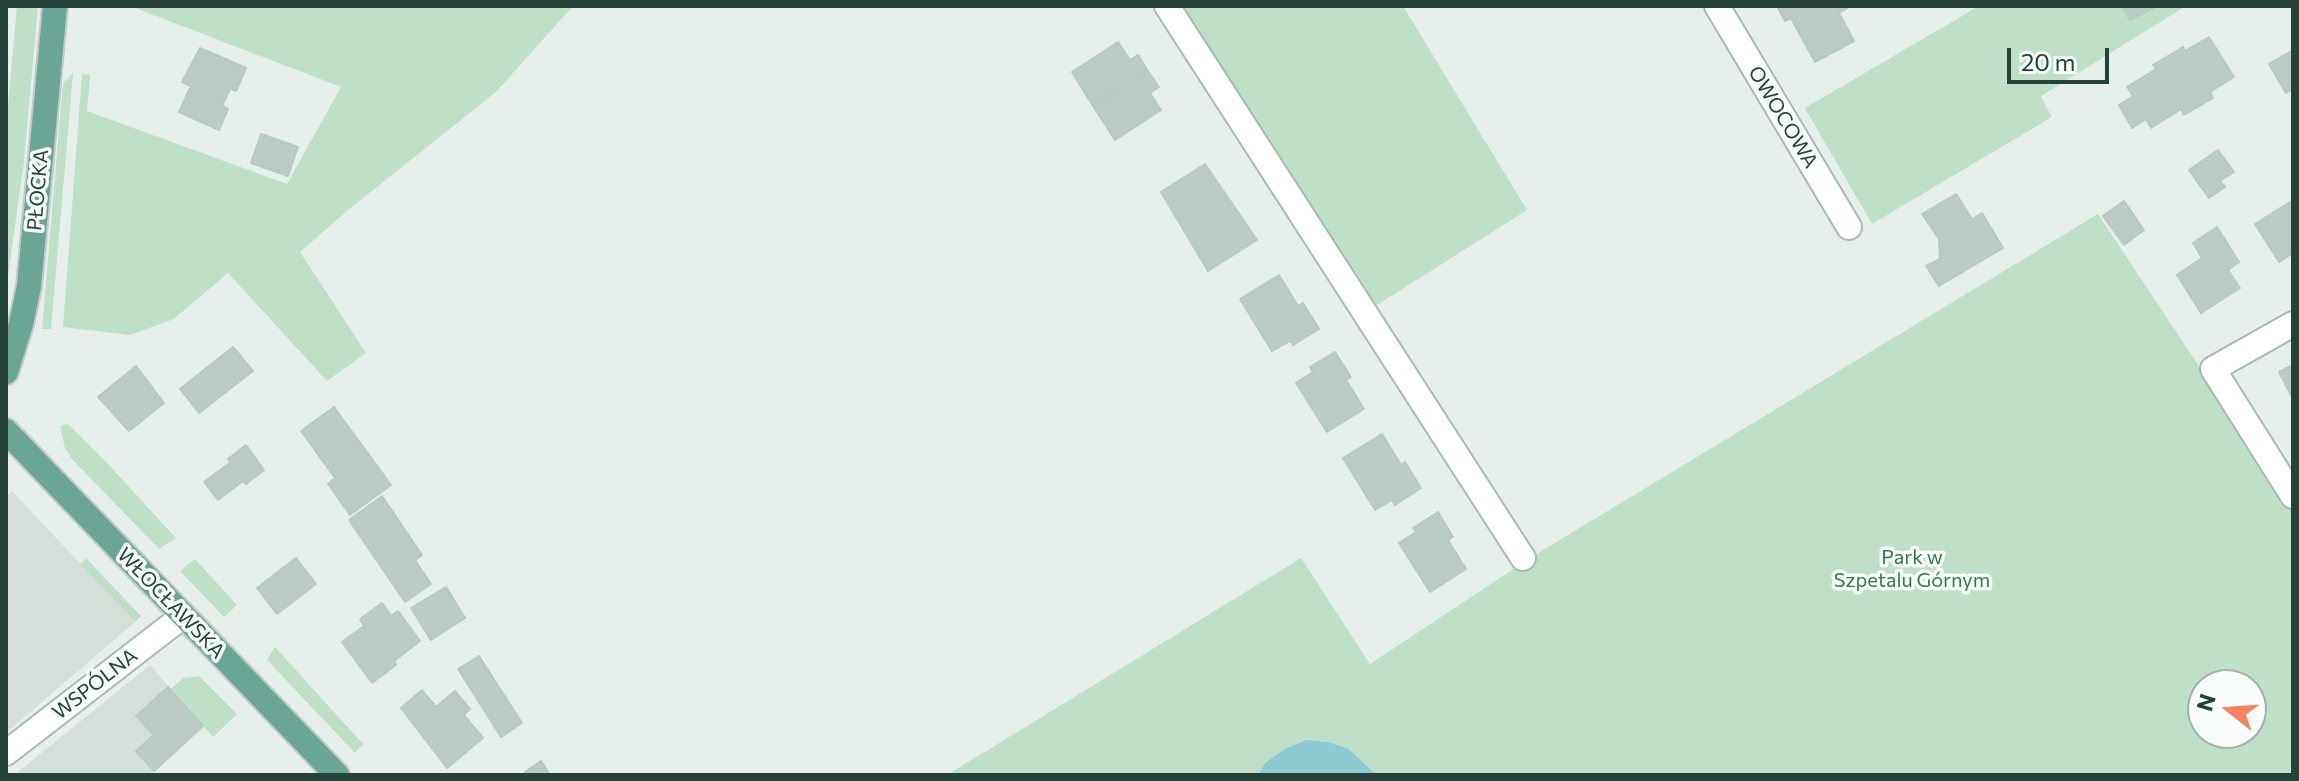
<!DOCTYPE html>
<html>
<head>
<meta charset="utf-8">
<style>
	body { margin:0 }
	#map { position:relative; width:2299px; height:781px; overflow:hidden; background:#e6efeb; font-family:Commissioner,sans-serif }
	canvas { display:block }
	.frame { position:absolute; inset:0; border:8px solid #24423a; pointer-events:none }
	.north { position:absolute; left:2187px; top:669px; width:80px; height:80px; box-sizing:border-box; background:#f7fbf9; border:2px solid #a3b1ad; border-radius:50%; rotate:287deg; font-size:22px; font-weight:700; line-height:32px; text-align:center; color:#24423a }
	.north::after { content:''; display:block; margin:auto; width:28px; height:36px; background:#f4845f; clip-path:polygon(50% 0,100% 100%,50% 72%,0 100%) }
	.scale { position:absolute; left:2007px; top:48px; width:102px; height:36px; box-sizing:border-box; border:4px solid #24423a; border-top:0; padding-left:10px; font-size:24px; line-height:28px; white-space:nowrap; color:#24423a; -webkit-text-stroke:6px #f7fbf9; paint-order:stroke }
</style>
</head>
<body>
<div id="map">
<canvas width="2299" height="781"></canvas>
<div class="frame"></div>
<div class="north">N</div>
<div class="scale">20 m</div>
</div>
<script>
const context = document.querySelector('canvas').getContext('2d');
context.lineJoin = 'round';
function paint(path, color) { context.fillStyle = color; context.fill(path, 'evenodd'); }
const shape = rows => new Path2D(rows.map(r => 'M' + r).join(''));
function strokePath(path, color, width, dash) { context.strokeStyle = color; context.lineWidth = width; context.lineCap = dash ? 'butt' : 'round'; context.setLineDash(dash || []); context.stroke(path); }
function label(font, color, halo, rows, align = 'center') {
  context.font = font + ' Commissioner,sans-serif'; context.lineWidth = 7; context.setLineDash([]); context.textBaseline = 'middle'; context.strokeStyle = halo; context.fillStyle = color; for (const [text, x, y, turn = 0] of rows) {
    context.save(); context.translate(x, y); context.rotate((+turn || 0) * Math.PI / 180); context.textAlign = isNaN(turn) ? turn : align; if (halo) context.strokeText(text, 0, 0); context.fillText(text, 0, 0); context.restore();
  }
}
paint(shape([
	[12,491,135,622,6,733,6,496],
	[150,665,203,726,154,771,148,775,14,775]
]), '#d4dfda');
paint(shape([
	[17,6,38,6,24,161,6,291,6,128],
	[130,6,573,6,496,92,348,210,300,252,366,353,327,381,228,273,174,319,130,335,63,327,82,74,90,75,87,111,287,184,341,87],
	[1177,6,1403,6,1527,210,1374,307],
	[1979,6,2186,6,2041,96,2052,117,1872,224,1805,108],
	[73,73,51,329,42,329,63,83],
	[2098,214,2293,508,2293,775,947,775,1301,558,1370,664,1535,555],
	[2203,685,2251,685,2251,733,2203,733],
	[68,424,107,463,176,538,159,549,71,458,65,448,60,426],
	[86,558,141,616,135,622,80,564],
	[195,559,237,605,224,617,180,571],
	[275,647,363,744,355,753,267,660],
	[199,676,237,714,213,737,171,689,183,678]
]), '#bfe0c8');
paint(shape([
	[1306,740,1328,742,1349,749,1376,775,1258,775,1266,762,1285,749]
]), '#8ec9d4');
const building = shape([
	[1777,6,1851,6,1839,13,1854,41,1815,62,1791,18,1785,21,1777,6],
	[2122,6,2157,6,2130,20,2122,6],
	[2209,37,2234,77,2210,92,2213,98,2184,115,2181,109,2151,128,2146,119,2132,128,2119,105,2133,96,2127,87,2156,69,2153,65,2183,47,2185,51,2209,37],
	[1118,42,1130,60,1138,55,1148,71,1093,106,1072,72,1118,42],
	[200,48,246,68,236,91,230,89,222,106,228,109,219,130,179,112,191,86,182,82,200,48],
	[2293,50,2293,89,2286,93,2269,64,2293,50],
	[1148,71,1159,87,1150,93,1161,110,1115,140,1093,106,1148,71],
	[261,134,298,147,288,176,251,163,261,134],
	[2218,150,2234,172,2220,181,2225,187,2209,198,2189,170,2218,150],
	[1205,164,1257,240,1208,271,1161,192,1205,164],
	[1956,194,1972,219,1982,213,2003,248,1939,286,1926,266,1940,259,1939,239,1922,214,1956,194],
	[2293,200,2293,253,2279,262,2255,224,2293,200],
	[2124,201,2144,230,2124,245,2103,216,2124,201],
	[2217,227,2239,262,2228,270,2240,288,2201,313,2177,275,2202,258,2193,243,2217,227],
	[1279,275,1298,306,1303,303,1319,329,1293,345,1290,341,1272,351,1240,299,1279,275],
	[233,347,253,371,199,413,180,389,233,347],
	[1335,352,1351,377,1346,380,1364,409,1327,432,1296,383,1313,372,1310,367,1335,352],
	[2293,365,2293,399,2279,372,2293,365],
	[136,366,164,403,129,431,98,397,136,366],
	[334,407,391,485,350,515,328,484,335,478,301,431,334,407],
	[1382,434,1401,465,1405,462,1421,488,1395,505,1392,500,1375,510,1343,458,1382,434],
	[246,445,264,470,246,484,243,481,218,500,204,482,231,462,228,459,246,445],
	[382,496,422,555,415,560,431,584,405,602,349,520,382,496],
	[1438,512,1453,537,1448,540,1466,569,1430,592,1399,543,1416,532,1413,528,1438,512],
	[296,558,316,584,277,614,257,588,296,558],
	[446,587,465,618,431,640,411,608,446,587],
	[382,603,391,616,398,611,420,641,394,661,396,665,372,683,342,642,364,626,360,619,382,603],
	[479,656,522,723,501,737,458,669,479,656],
	[168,687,203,726,154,771,136,751,154,735,136,716,168,687],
	[422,690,436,707,455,691,470,709,464,715,483,738,447,768,401,708,422,690],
	[541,761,550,775,527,775,525,772,541,761]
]);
paint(building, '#bbcac4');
strokePath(building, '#b8c9c2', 2);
const minor = shape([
	[1167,6,1523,558],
	[1717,6,1849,227],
	[2293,324,2213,369,2293,496],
	[6,753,183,616]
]);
const major = shape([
	[6,372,21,324,29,286,55,6],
	[6,431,337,775]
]);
strokePath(minor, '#a8b8b2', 28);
strokePath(major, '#c2cac8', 28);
strokePath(minor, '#fff', 24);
strokePath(major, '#6aa596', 24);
label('20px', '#24423a', '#f7fbf9', [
	["OWOCOWA",1783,117,59],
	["PŁOCKA",38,190,-85],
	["WŁOCŁAWSKA",171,603,46],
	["WSPÓLNA",95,684,-38]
]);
label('20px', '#2d7a4b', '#f7fbf9', [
	["Park w",1912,557],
	["Szpetalu Górnym",1912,580]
]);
</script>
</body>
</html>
